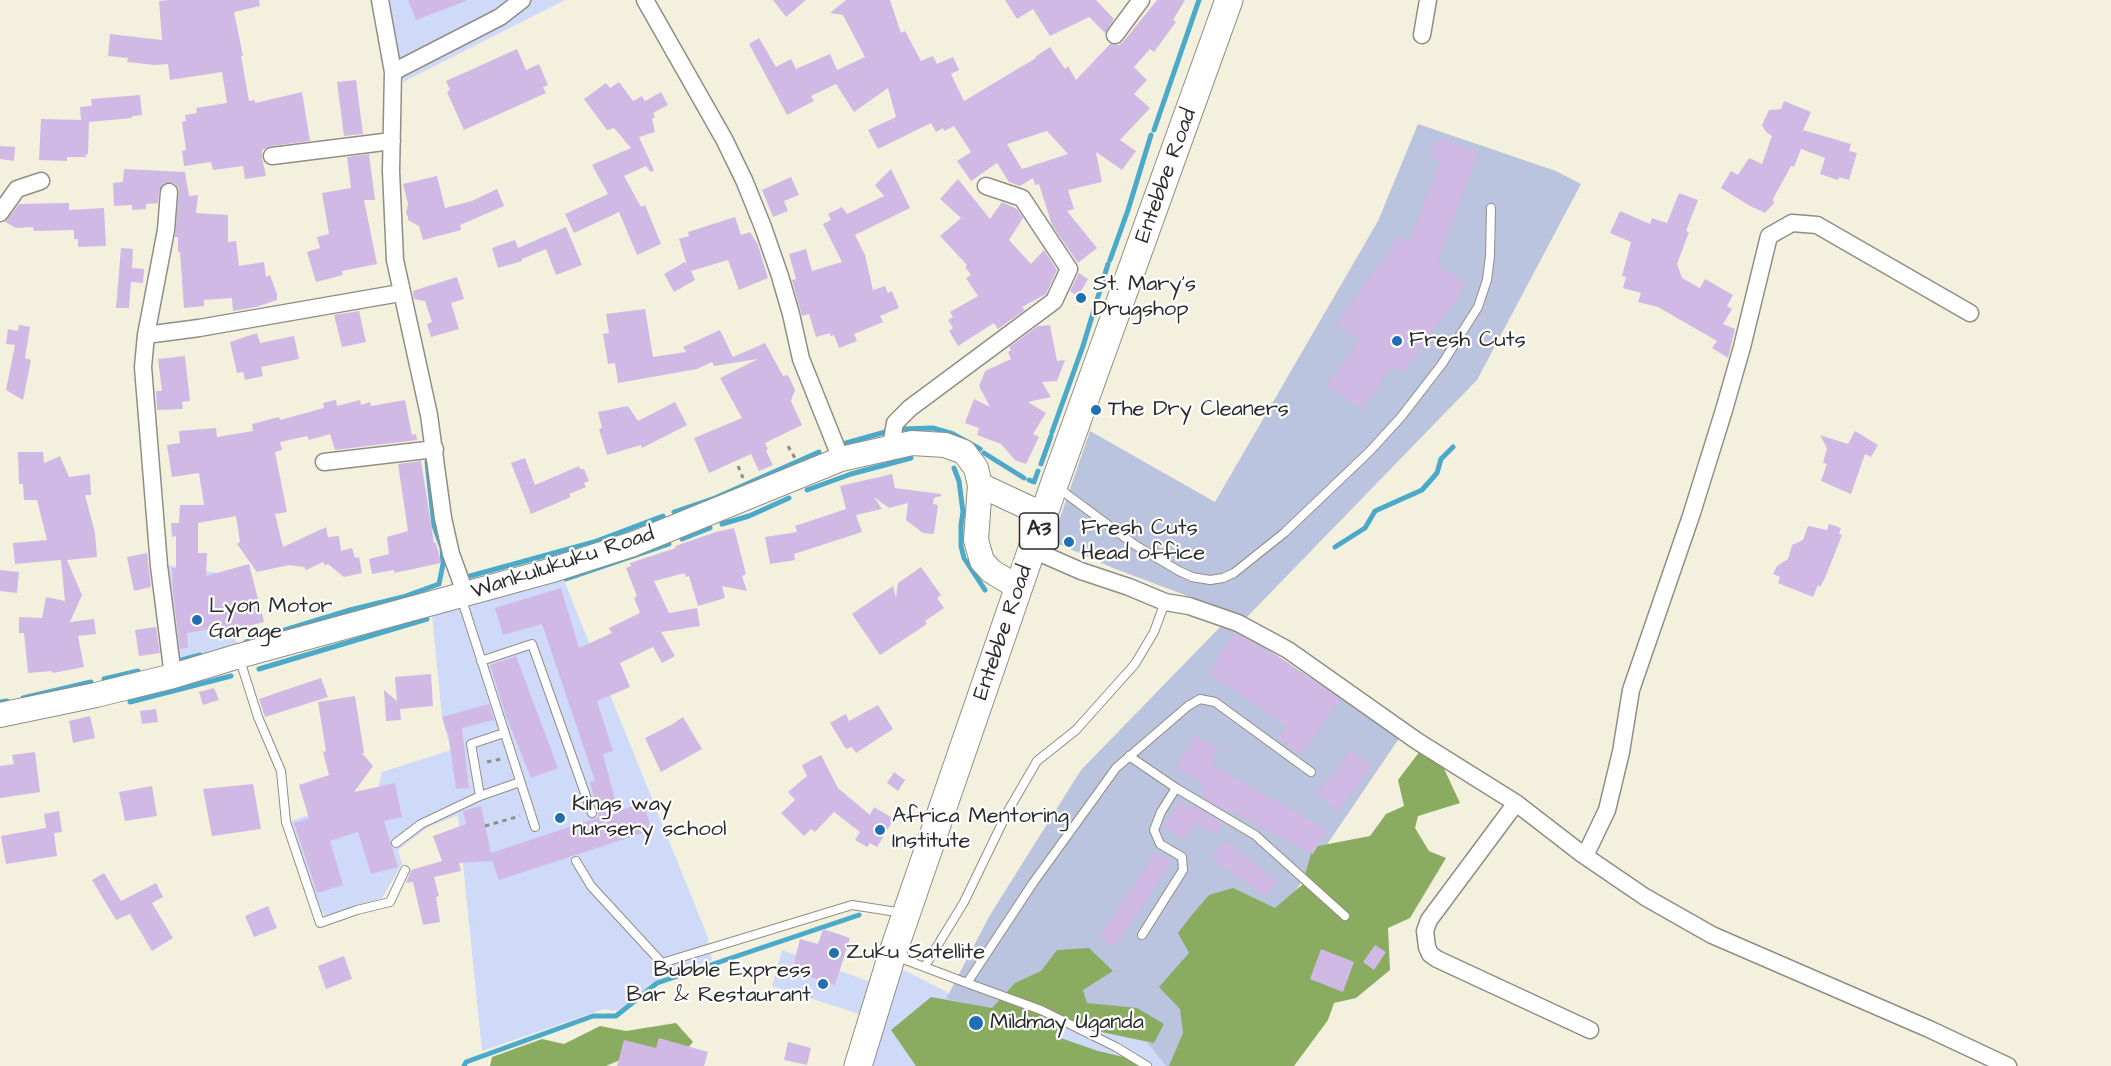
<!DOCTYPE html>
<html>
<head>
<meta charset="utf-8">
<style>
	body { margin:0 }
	canvas { display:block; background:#f4f0de }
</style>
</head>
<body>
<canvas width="2111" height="1066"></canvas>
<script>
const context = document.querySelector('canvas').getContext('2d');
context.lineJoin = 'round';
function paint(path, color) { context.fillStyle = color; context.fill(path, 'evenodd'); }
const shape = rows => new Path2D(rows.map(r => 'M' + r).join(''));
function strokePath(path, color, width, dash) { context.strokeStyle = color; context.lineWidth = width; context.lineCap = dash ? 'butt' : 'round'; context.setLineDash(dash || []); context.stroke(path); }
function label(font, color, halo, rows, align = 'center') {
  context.font = font + ' "Architects Daughter",sans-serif'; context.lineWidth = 4.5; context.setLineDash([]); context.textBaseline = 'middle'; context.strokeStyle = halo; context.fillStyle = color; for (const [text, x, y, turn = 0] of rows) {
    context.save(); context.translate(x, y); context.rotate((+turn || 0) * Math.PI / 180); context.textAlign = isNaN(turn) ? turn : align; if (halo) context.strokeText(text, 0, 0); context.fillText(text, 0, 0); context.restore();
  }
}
paint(shape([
	[389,0,565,0,403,82],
	[167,565,219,573,239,651,176,667],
	[563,578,707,935,712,960,655,981,617,1011,604,1009,482,1051,458,815,428,827,398,850,402,864,382,898,326,917,322,912,289,822,378,789,382,772,451,750,442,717,432,615],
	[782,950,876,984,866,1016,772,986],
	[902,969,949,993,946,999,1148,1042,1166,1066,869,1066]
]), '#cfdaf9');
paint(shape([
	[1418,124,1556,171,1581,184,1477,380,1246,618,1113,568,1052,541,1090,431,1215,502,1378,221],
	[1223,624,1238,630,1400,737,1220,1002,1170,1066,1166,1066,1147,1042,946,999,990,915,1081,770]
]), '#bac4de');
paint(shape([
	[1420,751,1440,760,1460,803,1418,816,1415,828,1429,851,1446,858,1410,918,1388,928,1390,970,1356,998,1334,1003,1328,1020,1294,1066,1169,1066,1183,1033,1180,1009,1159,987,1189,953,1178,933,1191,916,1209,895,1233,888,1275,908,1302,885,1313,847,1370,836,1386,814,1404,806,1398,780],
	[1089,948,1113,971,1083,990,1087,1003,1137,1008,1164,1024,1154,1043,1060,1023,1055,1036,1098,1051,1136,1060,1141,1066,916,1066,891,1030,931,997,992,1008,1015,983,1041,971,1057,950],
	[676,1023,693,1042,671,1066,632,1055,606,1066,490,1066,492,1057,542,1039,564,1044,600,1026,626,1031]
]), '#8aac60');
strokePath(shape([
	[1154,130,1199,0],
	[1110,260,1128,210,1151,135],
	[903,429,933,428,953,434,980,449],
	[1052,432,1083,346,1108,264],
	[839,445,889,431],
	[984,453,1024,478],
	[1041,464,1051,436],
	[954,468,959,481,963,512,961,525,961,546,964,558,985,590],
	[1029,480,1034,482,1038,471],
	[807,490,851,474,911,458],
	[674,512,715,498,819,452],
	[722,524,749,516,789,498],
	[682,539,710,528],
	[1335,547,1365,528,1375,511,1422,490,1437,473,1441,459,1453,447],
	[463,578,594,542,663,516],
	[566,579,669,544],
	[246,642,350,610,403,597,439,584,443,564,442,548,434,526,427,462],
	[178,661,200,655],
	[259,669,427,619],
	[104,679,138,671],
	[23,698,91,682],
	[0,702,7,701],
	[130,702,231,676],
	[464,1066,466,1062,593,1016,616,1016,657,983,859,915]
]), '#4baaca', 5);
paint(shape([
	[170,0,259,0,260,6,234,12,243,56,241,56,249,101,255,100,255,103,302,92,310,141,271,146,262,150,262,158,266,176,245,179,243,166,213,170,211,162,184,166,182,151,186,150,182,122,186,121,185,115,197,113,196,108,227,103,222,72,170,80,168,64,155,65,127,62,128,58,108,56,110,34,162,40,159,1],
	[408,0,466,0,466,1,416,20],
	[773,0,806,0,786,17],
	[846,0,890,0,901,33,905,31,921,61,933,56,937,64,953,57,959,70,951,74,964,101,1036,58,1035,57,1050,47,1065,69,1068,66,1076,80,1110,44,1119,45,1123,42,1157,0,1185,0,1173,20,1176,22,1154,52,1150,49,1134,67,1147,80,1134,94,1150,108,1120,140,1136,151,1122,170,1096,152,1102,182,1068,190,1074,209,1067,211,1097,248,1078,263,1052,225,1039,184,1035,185,1033,178,1020,186,1009,182,997,163,971,181,957,161,971,152,954,126,944,131,943,128,936,132,931,123,878,149,868,130,896,117,888,88,854,112,836,84,811,96,814,101,787,115,749,44,759,38,776,67,791,59,796,69,830,54,837,70,865,57,843,15,830,13],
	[1047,131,1068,154,1022,169,1007,144],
	[1005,0,1096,0,1114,19,1105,33,1089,17,1050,36,1033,9,1017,19],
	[517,49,526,70,539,64,548,85,543,87,546,93,464,130,447,92,450,90,446,81],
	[356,80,363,134,344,136,337,82],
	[619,82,633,101,642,96,645,101,661,92,668,105,653,113,655,117,652,119,655,132,639,137,654,170,651,172,646,166,624,176,641,207,645,205,661,244,637,255,619,212,574,233,565,214,608,194,592,165,631,148,614,128,607,130,584,99,606,83,610,88],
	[140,95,142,115,132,116,132,118,89,122,88,154,86,154,86,157,67,157,67,161,39,160,41,119,81,120,80,107,92,106,91,99],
	[1784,101,1811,112,1803,130,1851,144,1849,151,1857,153,1849,180,1839,177,1838,180,1820,174,1825,158,1801,149,1794,167,1791,166,1773,199,1774,203,1765,213,1750,206,1721,188,1731,171,1738,175,1749,158,1762,164,1772,136,1766,132,1762,125,1769,110,1781,109],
	[1437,137,1479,152,1437,263,1467,284,1404,372,1393,365,1362,409,1327,385,1359,340,1336,324,1399,236,1409,243,1440,161,1430,157],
	[0,146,15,147,14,161,0,159],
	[369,154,375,200,364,200,377,264,342,271,343,275,316,282,307,252,320,248,317,237,329,234,322,193,351,188,347,157],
	[124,169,185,172,189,196,198,195,196,213,228,215,228,242,236,241,239,266,264,262,266,277,270,275,277,294,277,300,256,307,233,311,232,298,204,300,204,306,184,308,180,252,178,252,178,237,175,237,179,188,174,183,164,183,159,191,158,203,146,204,146,209,132,210,132,205,114,206,113,183,123,182],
	[891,169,910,208,855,235,865,255,873,290,885,286,888,293,892,291,899,308,880,316,883,322,854,334,857,341,839,348,834,335,830,336,830,333,816,337,809,314,802,316,792,280,796,279,789,254,806,249,812,271,842,262,823,224,831,220,828,214,842,207,847,214,884,196,875,185],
	[437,176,445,208,472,201,497,189,504,206,460,225,461,230,423,240,419,226,408,220,408,216,406,214,408,204,403,184],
	[791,177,799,195,784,201,788,211,773,217,762,190],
	[958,179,990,219,1002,202,1017,209,1023,218,1009,240,1031,264,1044,250,1057,270,1046,294,1022,307,1025,310,998,329,994,323,958,346,949,331,953,328,948,320,953,317,950,312,978,296,966,278,971,275,965,267,967,265,940,236,961,218,940,199],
	[1679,193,1698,200,1686,231,1689,232,1677,264,1682,278,1700,288,1705,279,1733,295,1727,306,1732,309,1723,324,1735,329,1728,358,1712,348,1717,341,1658,307,1638,302,1641,293,1623,288,1626,277,1622,276,1631,242,1610,233,1620,211,1650,224,1652,218,1667,223],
	[69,203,69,210,104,208,106,246,78,247,78,239,74,239,74,230,34,231,33,227,16,228,5,222,19,204],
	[735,217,741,235,750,232,758,245,768,278,739,290,728,260,691,271,695,280,674,292,664,274,685,262,687,265,679,239,689,236,688,232],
	[566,227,582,265,556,275,546,249,522,259,521,258,522,261,498,268,492,248,515,240,518,248],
	[121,248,133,249,132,268,144,269,143,283,131,282,129,308,116,308],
	[1079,273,1088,279,1078,296,1070,291],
	[457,277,464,299,451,303,459,329,431,337,427,324,432,322,425,301,414,299,413,291],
	[645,309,653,357,686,352,683,347,720,330,733,357,765,343,783,376,788,375,795,390,791,401,802,425,765,443,768,449,766,451,773,465,759,471,751,454,709,473,694,438,742,418,720,378,758,359,714,366,712,362,697,369,618,383,615,363,608,364,603,334,609,333,606,314],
	[359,311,366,342,342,347,334,315],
	[19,325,30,327,25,358,31,360,23,400,6,390,15,345,6,344,8,329,18,331],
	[1050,325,1057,361,1065,360,1057,381,1042,382,1051,397,1028,402,1046,413,1033,434,1039,437,1026,464,1015,460,1001,444,977,435,979,428,965,423,974,399,990,407,979,386,985,371,1011,359,1008,352,1011,350,1009,347,1038,326],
	[257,333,260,343,294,336,299,359,261,367,263,376,245,380,243,372,237,373,230,342],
	[185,356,190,401,182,402,183,409,157,410,156,391,162,391,158,359],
	[336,400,337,406,360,400,361,405,370,402,371,406,405,400,412,435,416,434,417,440,335,450,330,434,309,440,307,436,280,442,282,450,275,452,287,512,275,514,283,547,326,527,328,537,339,536,341,551,352,548,355,558,359,557,362,573,344,577,328,564,325,566,323,562,306,570,304,567,289,565,257,572,237,544,240,542,236,516,198,523,198,553,207,553,206,576,249,564,264,622,232,630,233,637,220,640,217,628,187,633,188,648,180,649,173,593,172,568,176,568,176,536,172,537,171,523,179,523,180,505,204,505,199,473,172,477,167,445,180,443,179,431,216,428,217,437,253,431,252,424,279,417,280,420,324,408,323,403],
	[675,402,687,425,642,448,641,445,607,455,599,429,602,428,598,412,628,406,638,421],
	[1855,431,1878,445,1871,457,1865,454,1851,494,1821,481,1827,464,1823,463,1827,448,1820,435,1848,444],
	[18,452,43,452,44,463,60,456,69,477,90,474,91,495,85,495,95,533,97,557,67,560,82,595,70,622,94,619,96,634,78,636,84,667,53,673,52,671,28,673,24,633,19,633,19,617,42,618,46,597,65,601,61,560,15,564,13,543,47,540,37,500,24,500,23,484,19,484],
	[525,458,535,485,579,466,580,469,584,469,589,481,584,483,586,487,569,494,571,497,531,514,511,463],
	[421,461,434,543,436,543,441,563,394,573,394,570,372,574,369,559,389,554,387,537,408,531,398,464],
	[892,474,895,488,941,494,941,496,934,498,933,504,938,505,934,534,923,533,906,520,908,503,889,508,874,497,882,509,856,515,862,532,794,554,795,560,770,564,765,537,797,532,795,526,846,509,840,486],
	[1829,524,1841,528,1839,534,1842,535,1825,578,1820,587,1818,585,1813,597,1778,583,1780,577,1773,574,1777,566,1788,559,1792,545,1803,540,1808,526,1827,530],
	[734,528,746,574,742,576,747,591,722,586,725,598,698,606,689,576,686,577,685,573,654,581,669,613,697,608,700,626,661,632,675,656,662,663,653,647,620,663,630,687,597,701,613,751,603,754,618,811,643,803,652,830,499,880,492,861,459,863,461,871,434,877,439,896,436,897,440,922,423,925,413,882,406,883,411,870,442,861,433,836,466,824,463,811,481,806,491,853,599,817,590,782,595,781,542,624,503,635,495,608,561,588,579,648,612,633,609,628,640,613,634,598,637,596,626,568,631,566,630,563,676,548,675,546,716,532],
	[147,553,151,587,134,591,127,557],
	[921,567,941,595,937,598,944,608,925,621,927,624,880,655,852,614,893,586,896,598,898,583],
	[0,570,19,572,17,593,0,591],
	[156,627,160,653,139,656,135,630],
	[1235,633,1276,655,1340,699,1302,755,1278,738,1286,726,1208,673],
	[516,656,558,768,531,778,506,716,490,665],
	[431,674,433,706,400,709,401,720,386,721,384,690,397,701,395,677],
	[321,678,328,697,265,717,259,699],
	[214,688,219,700,203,705,199,692],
	[355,696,364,753,362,753,373,766,354,792,395,783,402,817,384,821,398,867,371,874,358,832,330,841,343,885,317,893,294,823,309,818,299,785,329,775,323,752,326,751,318,702],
	[489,704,494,720,462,728,469,788,456,789,448,732,447,733,442,717],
	[878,705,893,729,856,753,852,747,846,749,830,723,846,714,849,721],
	[156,709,158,722,142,724,140,711],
	[90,716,95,738,73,743,69,721],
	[683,717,702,749,661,772,645,738,671,725],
	[1195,735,1219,749,1211,764,1327,830,1313,854,1231,811,1230,813,1199,795,1205,785,1176,769],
	[1350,750,1372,766,1339,810,1317,795],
	[35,752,40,792,0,798,0,766,14,764,12,755],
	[821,755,838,788,870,815,874,807,894,819,877,847,870,843,867,847,855,840,860,832,834,812,815,832,811,829,804,836,781,813,795,800,788,792,807,776,802,765],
	[894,772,905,780,898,791,887,783],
	[253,784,261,829,212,836,203,789],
	[152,786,157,816,125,821,119,792],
	[1180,801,1191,809,1193,806,1223,823,1215,835,1197,822,1184,839,1163,825],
	[59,811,62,832,54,833,57,856,6,864,1,836,46,828,44,814],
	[1225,841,1278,881,1265,896,1211,858],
	[1156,852,1172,862,1115,947,1099,937],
	[104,873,121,901,156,883,163,897,152,903,173,938,152,951,130,914,116,920,92,880],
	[268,906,277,928,254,937,245,916],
	[823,929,850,938,835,985,792,971,800,939,818,944],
	[1375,945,1386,952,1374,970,1363,962],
	[1321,949,1354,962,1343,992,1310,979],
	[344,956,352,979,326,989,318,966],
	[659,1038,708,1052,704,1066,617,1066,624,1040,656,1048],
	[788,1042,811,1048,807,1065,784,1060]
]), '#d1b9e5');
const lane = shape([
	[1057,487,1135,545,1179,571,1192,577,1210,580,1223,578,1234,573,1284,533,1370,451,1401,417,1442,364,1478,307,1487,280,1490,256,1491,208],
	[461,597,535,827],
	[239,657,258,717,281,771,286,822,320,923,357,910,390,902,405,870],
	[481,661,532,644,592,813],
	[504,733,471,744,480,796,520,782],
	[1129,756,1176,788,1255,835,1345,916],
	[396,843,421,824,480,796],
	[576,861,591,886,662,963,852,905,903,913],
	[1142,935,1183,870,1182,857,1160,844,1154,830,1161,812,1176,788],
	[895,956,967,983,1033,883,1116,768,1188,706,1200,699,1215,702,1311,772],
	[925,966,964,902,1008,811,1037,761,1076,730,1135,664,1154,632,1165,602],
	[967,983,1041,1010,1116,1047,1147,1066]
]);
const street = shape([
	[380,0,393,72,391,171,395,260,429,415,443,518,451,554,466,595],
	[645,0,724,139,744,180,763,227,780,276,791,314,801,359,841,459],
	[1115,35,1141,0],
	[1422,35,1428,0],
	[393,72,500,17,522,0],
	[272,156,392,141],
	[169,192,166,230,146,335,143,367,159,566,173,676],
	[0,213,17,189,41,181],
	[146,335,199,328,400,293],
	[891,446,895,423,910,408,1054,301,1069,269,1022,198,986,186],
	[324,462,435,449],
	[1033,550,1081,571,1129,587,1165,602,1189,606,1238,623,1264,637,1288,650,1417,741,1516,803,1582,854,1645,897,1712,935,1929,1029,2008,1066],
	[1516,803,1429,920,1425,931,1427,947,1430,954,1437,959,1590,1030],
	[1585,856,1607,810,1621,752,1631,690,1691,516,1724,410,1742,347,1769,236,1792,223,1817,225,1970,313]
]);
const secondary = shape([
	[980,485,1044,515],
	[0,715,96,695,173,676,239,656,549,571,633,544,841,459,912,443,945,445,964,452,976,468,980,485,976,540,982,561,991,571,1019,588]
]);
const primary = shape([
	[858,1066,892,955,1054,485,1229,0]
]);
strokePath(lane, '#908e84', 10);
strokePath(street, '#908e84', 19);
strokePath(secondary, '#908e84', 26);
strokePath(primary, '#908e84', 29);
strokePath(shape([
	[788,446,795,458],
	[738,466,743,478],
	[487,762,501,759],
	[485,826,520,816]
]), '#908e84', 3, [4.5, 4.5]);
strokePath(lane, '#fff', 8);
strokePath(street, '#fff', 16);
strokePath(secondary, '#fff', 24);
strokePath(primary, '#fff', 27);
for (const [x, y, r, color] of [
	[1081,298,6,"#1f6fb2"],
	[1397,341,6,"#1f6fb2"],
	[1096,410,6,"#1f6fb2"],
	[1069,542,6,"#1f6fb2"],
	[197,620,6,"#1f6fb2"],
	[560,818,6,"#1f6fb2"],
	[880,830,6,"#1f6fb2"],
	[834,953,6,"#1f6fb2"],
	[823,984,6,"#1f6fb2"],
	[976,1023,8,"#1f6fb2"]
]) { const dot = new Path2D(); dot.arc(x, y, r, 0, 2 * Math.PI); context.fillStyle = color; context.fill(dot); strokePath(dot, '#fff', 2); }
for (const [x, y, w] of [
	[1039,531,39]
]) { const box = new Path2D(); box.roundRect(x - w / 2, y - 18, w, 36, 4.5); context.fillStyle = '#fff'; context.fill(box); strokePath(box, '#2b2b2b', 1.5); }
label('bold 21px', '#2b2b2b', null, [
	["A3",1039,531]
]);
label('22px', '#2b2b2b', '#fff', [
	["Entebbe Road",1167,176,-70],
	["Wankulukuku Road",563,564,-18],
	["Entebbe Road",1004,633,-71]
]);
label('22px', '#2b2b2b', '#fff', [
	["St. Mary's",1093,285],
	["Drugshop",1093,310],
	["Fresh Cuts",1409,341],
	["The Dry Cleaners",1108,410],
	["Fresh Cuts",1081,529],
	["Head office",1081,554],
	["Lyon Motor",209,607],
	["Garage",209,632],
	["Kings way",572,805],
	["nursery school",572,830],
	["Africa Mentoring",892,817],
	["Institute",892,842],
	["Zuku Satellite",846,953],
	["Bubble Express",811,971,"right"],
	["Bar & Restaurant",811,996,"right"],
	["Mildmay Uganda",990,1023]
], 'left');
</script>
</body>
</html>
